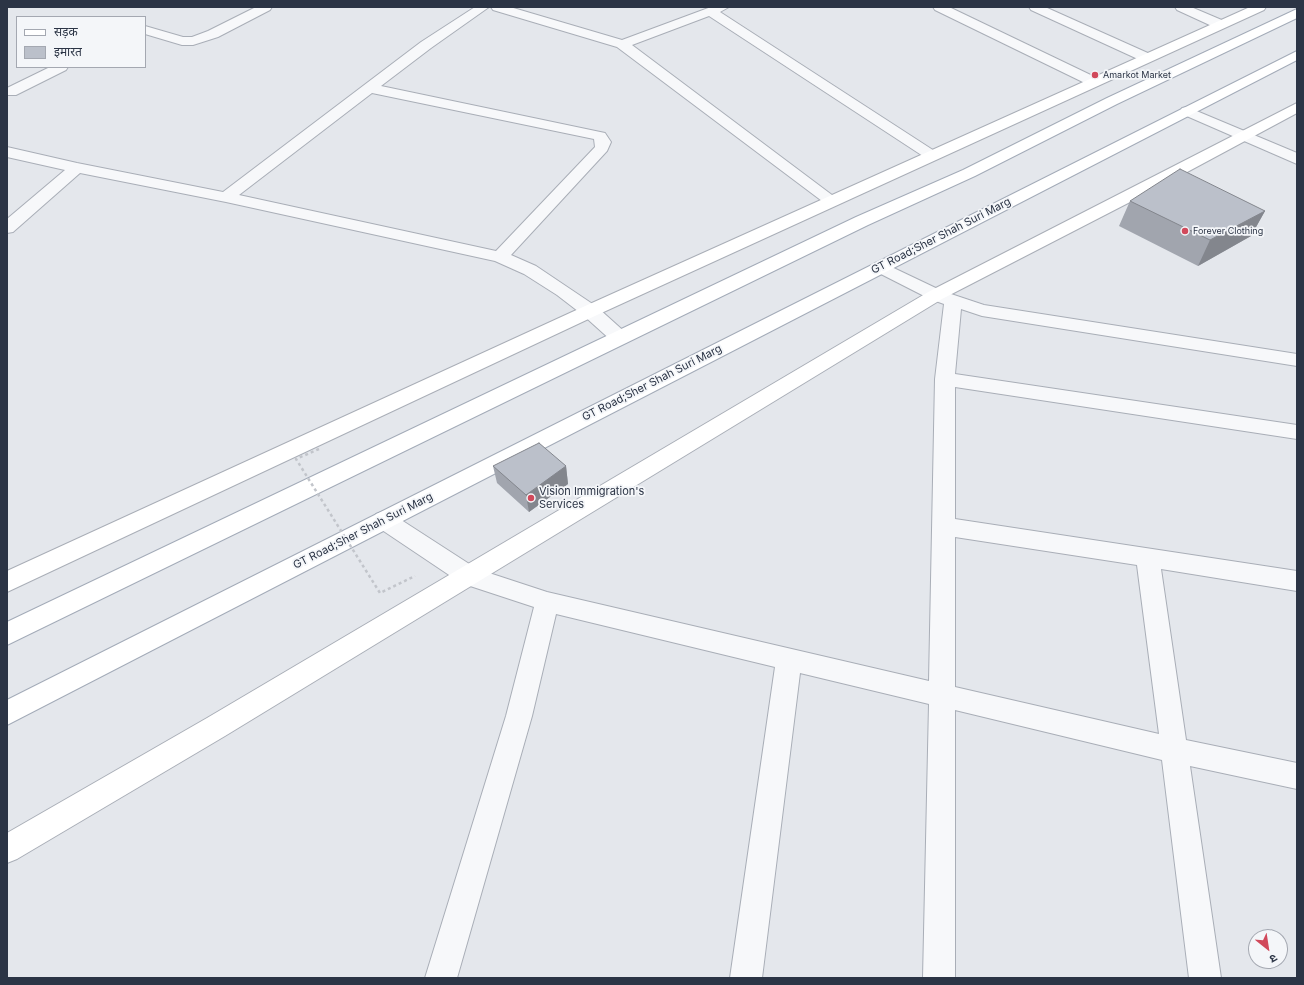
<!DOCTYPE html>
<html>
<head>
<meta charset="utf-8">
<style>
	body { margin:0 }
	#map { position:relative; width:1304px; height:985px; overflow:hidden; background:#e4e7ec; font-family:Inter,"Noto Sans Devanagari",sans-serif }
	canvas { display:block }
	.frame { position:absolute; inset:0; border:8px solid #2b3445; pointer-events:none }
	.legend { position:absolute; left:16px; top:16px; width:130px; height:52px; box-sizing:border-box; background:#f4f6f9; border:1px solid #a4a8b1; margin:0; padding:5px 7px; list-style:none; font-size:12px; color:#2b3445 }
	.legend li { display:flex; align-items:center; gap:8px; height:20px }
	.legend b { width:20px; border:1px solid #a4a8b1 }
	.north { position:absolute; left:1248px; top:929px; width:40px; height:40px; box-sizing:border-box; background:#f4f6f9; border:1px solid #a4a8b1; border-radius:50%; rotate:150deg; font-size:11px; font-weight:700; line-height:16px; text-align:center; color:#2b3445 }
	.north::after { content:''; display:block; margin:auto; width:14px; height:18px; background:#d1495b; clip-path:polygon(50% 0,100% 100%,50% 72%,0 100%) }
</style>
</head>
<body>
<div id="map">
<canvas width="1304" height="985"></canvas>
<div class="frame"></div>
<ul class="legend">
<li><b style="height:5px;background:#fff"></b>सड़क</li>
<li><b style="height:11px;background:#bbc0ca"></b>इमारत</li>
</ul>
<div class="north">उ</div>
</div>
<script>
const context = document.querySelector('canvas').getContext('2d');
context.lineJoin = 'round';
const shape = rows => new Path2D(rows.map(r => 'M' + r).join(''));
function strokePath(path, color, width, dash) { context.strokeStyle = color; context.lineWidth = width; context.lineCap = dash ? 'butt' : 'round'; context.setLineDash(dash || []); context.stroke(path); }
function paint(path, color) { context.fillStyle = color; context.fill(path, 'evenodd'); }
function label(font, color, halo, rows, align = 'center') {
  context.font = font + ' Inter,sans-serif'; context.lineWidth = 3.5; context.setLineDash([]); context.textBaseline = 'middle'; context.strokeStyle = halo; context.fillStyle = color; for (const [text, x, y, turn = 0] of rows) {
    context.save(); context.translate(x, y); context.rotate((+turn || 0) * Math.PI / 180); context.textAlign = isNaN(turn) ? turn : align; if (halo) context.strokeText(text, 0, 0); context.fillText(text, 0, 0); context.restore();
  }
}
const street = shape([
	[256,7,272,7,270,10,218,37,193,45,182,45,145,34,145,26,183,37,192,37,208,31,256,7],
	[475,7,489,7,431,48,381,86,605,133,611,142,607,151,511,255,536,266,597,307,627,334,629,338,627,342,620,344,613,342,583,315,557,295,524,274,495,261,226,202,80,173,13,232,7,233,7,219,65,170,7,157,7,147,77,163,223,192,421,42,475,7],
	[372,93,594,139,595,147,496,251,239,195,372,93],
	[491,7,510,7,622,40,711,7,729,7,720,12,936,152,939,155,936,158,926,158,709,16,632,45,840,201,838,204,832,206,826,204,617,47,493,10,491,7],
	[933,7,949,7,1099,79,1101,82,1099,85,1094,86,1089,85,935,10,933,7],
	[1029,7,1045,7,1150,54,1152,57,1150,60,1140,60,1031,10,1029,7],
	[1175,7,1191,7,1224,21,1225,24,1224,27,1214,27,1177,10,1175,7],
	[50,67,68,67,66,70,16,95,7,95,7,88,50,67],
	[1187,107,1297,153,1297,164,1182,114,1180,111,1182,108,1187,107],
	[881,262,942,291,984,305,1297,354,1297,366,982,316,961,309,955,374,1297,425,1297,439,955,387,955,519,1297,571,1297,591,1161,569,1186,740,1297,763,1297,789,1190,766,1221,978,1189,978,1162,760,955,710,955,978,923,978,929,704,800,673,762,978,730,978,775,667,556,614,532,716,457,978,425,978,506,716,534,607,461,583,376,526,373,520,376,514,384,511,392,514,477,569,547,592,929,681,935,379,944,304,930,299,875,271,872,267,875,263,881,262],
	[955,537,1137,565,1159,734,955,687,955,537]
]);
const secondary = shape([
	[1250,7,1266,7,1264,10,597,315,7,592,7,571,583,307,1250,7],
	[1297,103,1297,113,1163,185,942,299,225,736,17,859,7,863,7,833,207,718,930,291,1297,103]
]);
const primary = shape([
	[1297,9,1297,18,1117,104,975,176,868,225,7,645,7,622,856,217,963,170,1107,98,1297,9],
	[1297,51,1297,60,7,725,7,700,1297,51]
]);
strokePath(street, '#a9aeb7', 2);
strokePath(secondary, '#a9aeb7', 2);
strokePath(primary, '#a3abb8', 2);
paint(street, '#f7f8fa');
paint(secondary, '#fff');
paint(primary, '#fff');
strokePath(shape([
	[319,449,296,459,380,593,415,576]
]), '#c2c5cb', 2.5, [3, 3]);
paint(shape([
	[1130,201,1265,211,1251,236,1198,266,1119,226],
	[493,466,566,466,568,484,529,512,497,483]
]), '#a1a5ae');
paint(shape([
	[1265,211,1251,236,1198,266,1210,240],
	[566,466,568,484,529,512,526,495]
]), '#83868d');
const building = shape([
	[1180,169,1265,211,1210,240,1130,201,1180,169],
	[539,443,566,466,526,495,493,466,539,443]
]);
paint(building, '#bbc0ca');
strokePath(building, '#83868d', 1);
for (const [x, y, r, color] of [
	[1095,75,4,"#d1495b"],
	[1185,231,4,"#d1495b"],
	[531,498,4,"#d1495b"]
]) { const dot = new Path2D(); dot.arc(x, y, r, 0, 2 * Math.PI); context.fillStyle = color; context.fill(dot); strokePath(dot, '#f4f6f9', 1.5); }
label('9px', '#2b3445', '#f4f6f9', [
	["Amarkot Market",1103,75],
	["Forever Clothing",1193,231]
], 'left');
label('11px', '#2b3445', '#f4f6f9', [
	["GT Road;Sher Shah Suri Marg",941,236,-27],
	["GT Road;Sher Shah Suri Marg",652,383,-27],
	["GT Road;Sher Shah Suri Marg",363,531,-27]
]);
label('11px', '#2b3445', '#f4f6f9', [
	["Vision Immigration's",539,492],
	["Services",539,505]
], 'left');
</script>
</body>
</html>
